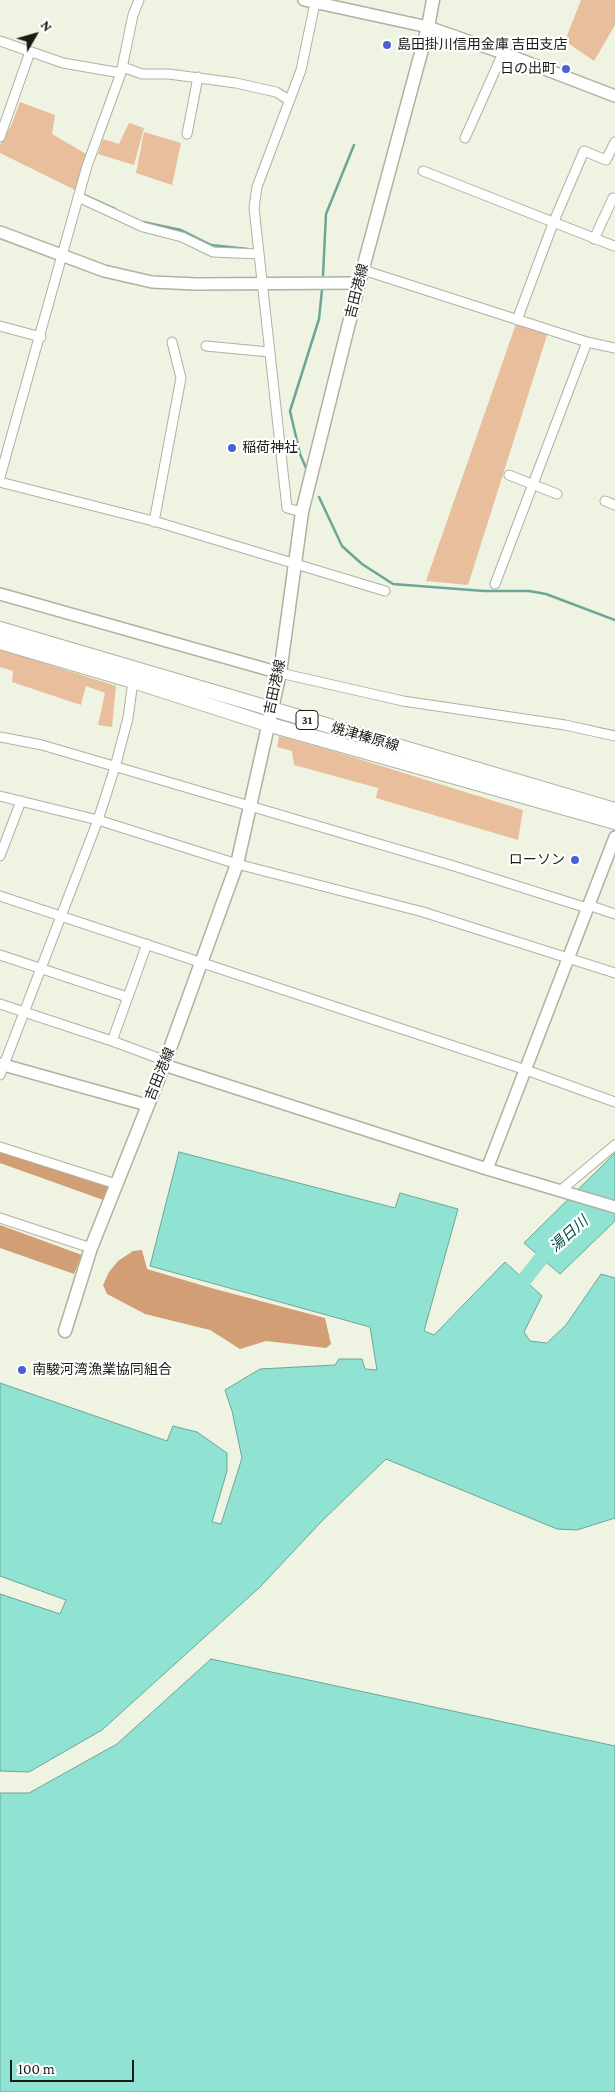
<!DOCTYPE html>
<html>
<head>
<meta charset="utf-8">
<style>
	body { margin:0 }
	#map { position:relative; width:615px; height:2092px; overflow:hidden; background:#eef3e2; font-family:"Crimson Pro",serif }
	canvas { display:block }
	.north { position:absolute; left:10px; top:10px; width:50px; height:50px; -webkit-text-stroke:4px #fff; paint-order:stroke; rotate:52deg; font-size:14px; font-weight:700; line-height:20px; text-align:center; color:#191b15 }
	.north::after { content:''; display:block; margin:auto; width:18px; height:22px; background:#191b15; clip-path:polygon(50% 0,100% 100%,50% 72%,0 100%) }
	.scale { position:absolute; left:10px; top:2060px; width:124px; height:22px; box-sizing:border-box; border:2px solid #191b15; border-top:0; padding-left:6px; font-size:15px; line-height:18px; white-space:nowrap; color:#191b15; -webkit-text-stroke:4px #fff; paint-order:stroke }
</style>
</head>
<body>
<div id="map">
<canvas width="615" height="2092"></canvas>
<div class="north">N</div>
<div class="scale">100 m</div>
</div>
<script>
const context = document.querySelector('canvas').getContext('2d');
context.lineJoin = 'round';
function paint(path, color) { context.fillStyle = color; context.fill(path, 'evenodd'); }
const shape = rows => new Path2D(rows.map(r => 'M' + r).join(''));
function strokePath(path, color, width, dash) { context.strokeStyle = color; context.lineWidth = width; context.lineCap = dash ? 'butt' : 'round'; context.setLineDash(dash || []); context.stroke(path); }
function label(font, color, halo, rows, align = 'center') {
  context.font = font + ' "Crimson Pro","Noto Sans JP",serif'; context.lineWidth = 4.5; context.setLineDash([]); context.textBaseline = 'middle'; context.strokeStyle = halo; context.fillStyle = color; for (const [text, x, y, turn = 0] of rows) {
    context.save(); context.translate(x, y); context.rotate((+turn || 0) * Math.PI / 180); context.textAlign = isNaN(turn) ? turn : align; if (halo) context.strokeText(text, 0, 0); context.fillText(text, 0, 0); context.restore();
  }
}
paint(shape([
	[581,0,615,0,615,25,594,61,565,41],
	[20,102,55,115,52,134,88,155,77,191,0,153,0,145,11,126],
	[129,123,144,128,134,165,98,154,103,139,119,144],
	[144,132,181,143,172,185,136,173],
	[516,324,548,332,468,585,426,581],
	[0,649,116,686,112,727,98,725,105,693,86,686,81,705,12,682,13,671,0,667],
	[279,736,333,751,523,810,518,840,376,798,378,788,294,765,292,751,277,747]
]), '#e9be9d');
paint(shape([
	[0,1146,116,1184,109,1202,0,1163],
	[0,1225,82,1255,74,1274,0,1248],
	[142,1250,147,1269,211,1288,325,1318,331,1344,326,1348,266,1341,240,1349,210,1330,145,1314,107,1294,103,1285,109,1272,118,1261,133,1251]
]), '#d29e75');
const water = shape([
	[179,1152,395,1208,400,1193,458,1209,424,1331,434,1335,505,1262,542,1296,524,1332,530,1341,547,1343,566,1325,601,1274,615,1278,615,1518,577,1530,557,1529,386,1459,320,1523,260,1587,102,1730,29,1772,0,1771,0,1594,60,1614,66,1600,0,1576,0,1383,167,1441,173,1426,197,1432,227,1453,227,1471,212,1522,221,1524,242,1458,232,1411,225,1390,260,1369,335,1365,339,1359,362,1359,365,1369,377,1370,370,1327,150,1266,179,1152],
	[615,1153,615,1221,560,1274,524,1243,615,1153],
	[211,1659,615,1746,615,2092,0,2092,0,1793,29,1793,117,1744,211,1659]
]);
paint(water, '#90e2d2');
strokePath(water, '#6ca699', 1);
strokePath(shape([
	[84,195,115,209],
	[143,222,181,230,211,245,248,249],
	[323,275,326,214,354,145],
	[306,468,300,454,290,411,319,319,322,290],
	[319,497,342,546,362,564,393,584,484,591,529,591,546,594,615,620]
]), '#6ca699', 2.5);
strokePath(shape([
	[525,1279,539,1261,557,1245]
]), '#90e2d2', 15);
const minor = shape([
	[0,41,63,63,121,73],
	[123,67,142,74,169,74,236,83,276,92,289,100],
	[187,134,198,77],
	[0,137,30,52],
	[465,138,503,53],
	[423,171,614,246],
	[78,197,143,227,182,237,213,252,259,254],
	[594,239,613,198],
	[363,270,587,342,615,348],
	[517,320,554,221,584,151,606,160,615,142],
	[0,326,41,337],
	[206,346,269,352],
	[509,475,557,494],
	[0,477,87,166,121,73,133,15,139,0],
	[0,482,157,522,385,591],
	[605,501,615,505],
	[302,512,287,508,254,208,257,187,301,70,315,3],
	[154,522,181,378,172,342],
	[495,584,587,342],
	[280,673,403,701,565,725,615,736],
	[0,737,42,745,454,866,587,908],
	[0,796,98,820,237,864,423,912,615,973],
	[0,856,21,801],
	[0,896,526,1070,615,1102],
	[588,905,615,914],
	[0,955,127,997],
	[0,1004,112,1041,147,944],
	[112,1041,166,1061],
	[0,1075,98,820,115,767,128,718,133,681],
	[0,1147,116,1184],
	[561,1190,615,1145],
	[0,1218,91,1248]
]);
const tertiary = shape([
	[304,0,428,27,503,53,615,96],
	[0,232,104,271,152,282,196,284,359,283],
	[0,594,280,673],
	[0,1064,147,1105],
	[164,1065,487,1169,615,1207],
	[487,1169,615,837]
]);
const secondary = shape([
	[65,1331,91,1248,164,1065,237,864,280,673,302,512,359,283,428,27,433,0]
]);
const primary = shape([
	[0,629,615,810],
	[0,642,133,681,267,724,615,822]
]);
strokePath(minor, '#adb2a1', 11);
strokePath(tertiary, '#adb2a1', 14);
strokePath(secondary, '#adb2a1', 15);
strokePath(primary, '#adb2a1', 16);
strokePath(minor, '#fff', 9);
strokePath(tertiary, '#fff', 11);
strokePath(secondary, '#fff', 12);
strokePath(primary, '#fff', 14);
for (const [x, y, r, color] of [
	[387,45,5,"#4c60d5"],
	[566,69,5,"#4c60d5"],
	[232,448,5,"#4c60d5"],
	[575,860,5,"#4c60d5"],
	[22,1370,5,"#4c60d5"]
]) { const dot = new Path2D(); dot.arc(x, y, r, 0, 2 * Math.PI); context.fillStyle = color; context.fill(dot); strokePath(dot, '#fff', 2); }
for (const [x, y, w] of [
	[307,720,22]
]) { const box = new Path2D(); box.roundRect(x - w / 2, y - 9.5, w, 19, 4); context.fillStyle = '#fff'; context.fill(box); strokePath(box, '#191b15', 1); }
label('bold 12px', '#191b15', null, [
	["31",307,720]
]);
label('14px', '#191b15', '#fff', [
	["島田掛川信用金庫 吉田支店",397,45],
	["日の出町",556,69,"right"],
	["稲荷神社",242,448],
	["ローソン",565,860,"right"],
	["南駿河湾漁業協同組合",32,1370]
], 'left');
label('14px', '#191b15', '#fff', [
	["吉田港線",357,291,-76],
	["吉田港線",275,687,-78],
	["焼津榛原線",365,737,16],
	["吉田港線",160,1074,-68]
]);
label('italic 15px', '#014d43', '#fff', [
	["湯日川",569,1234,-42]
]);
</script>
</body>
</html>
